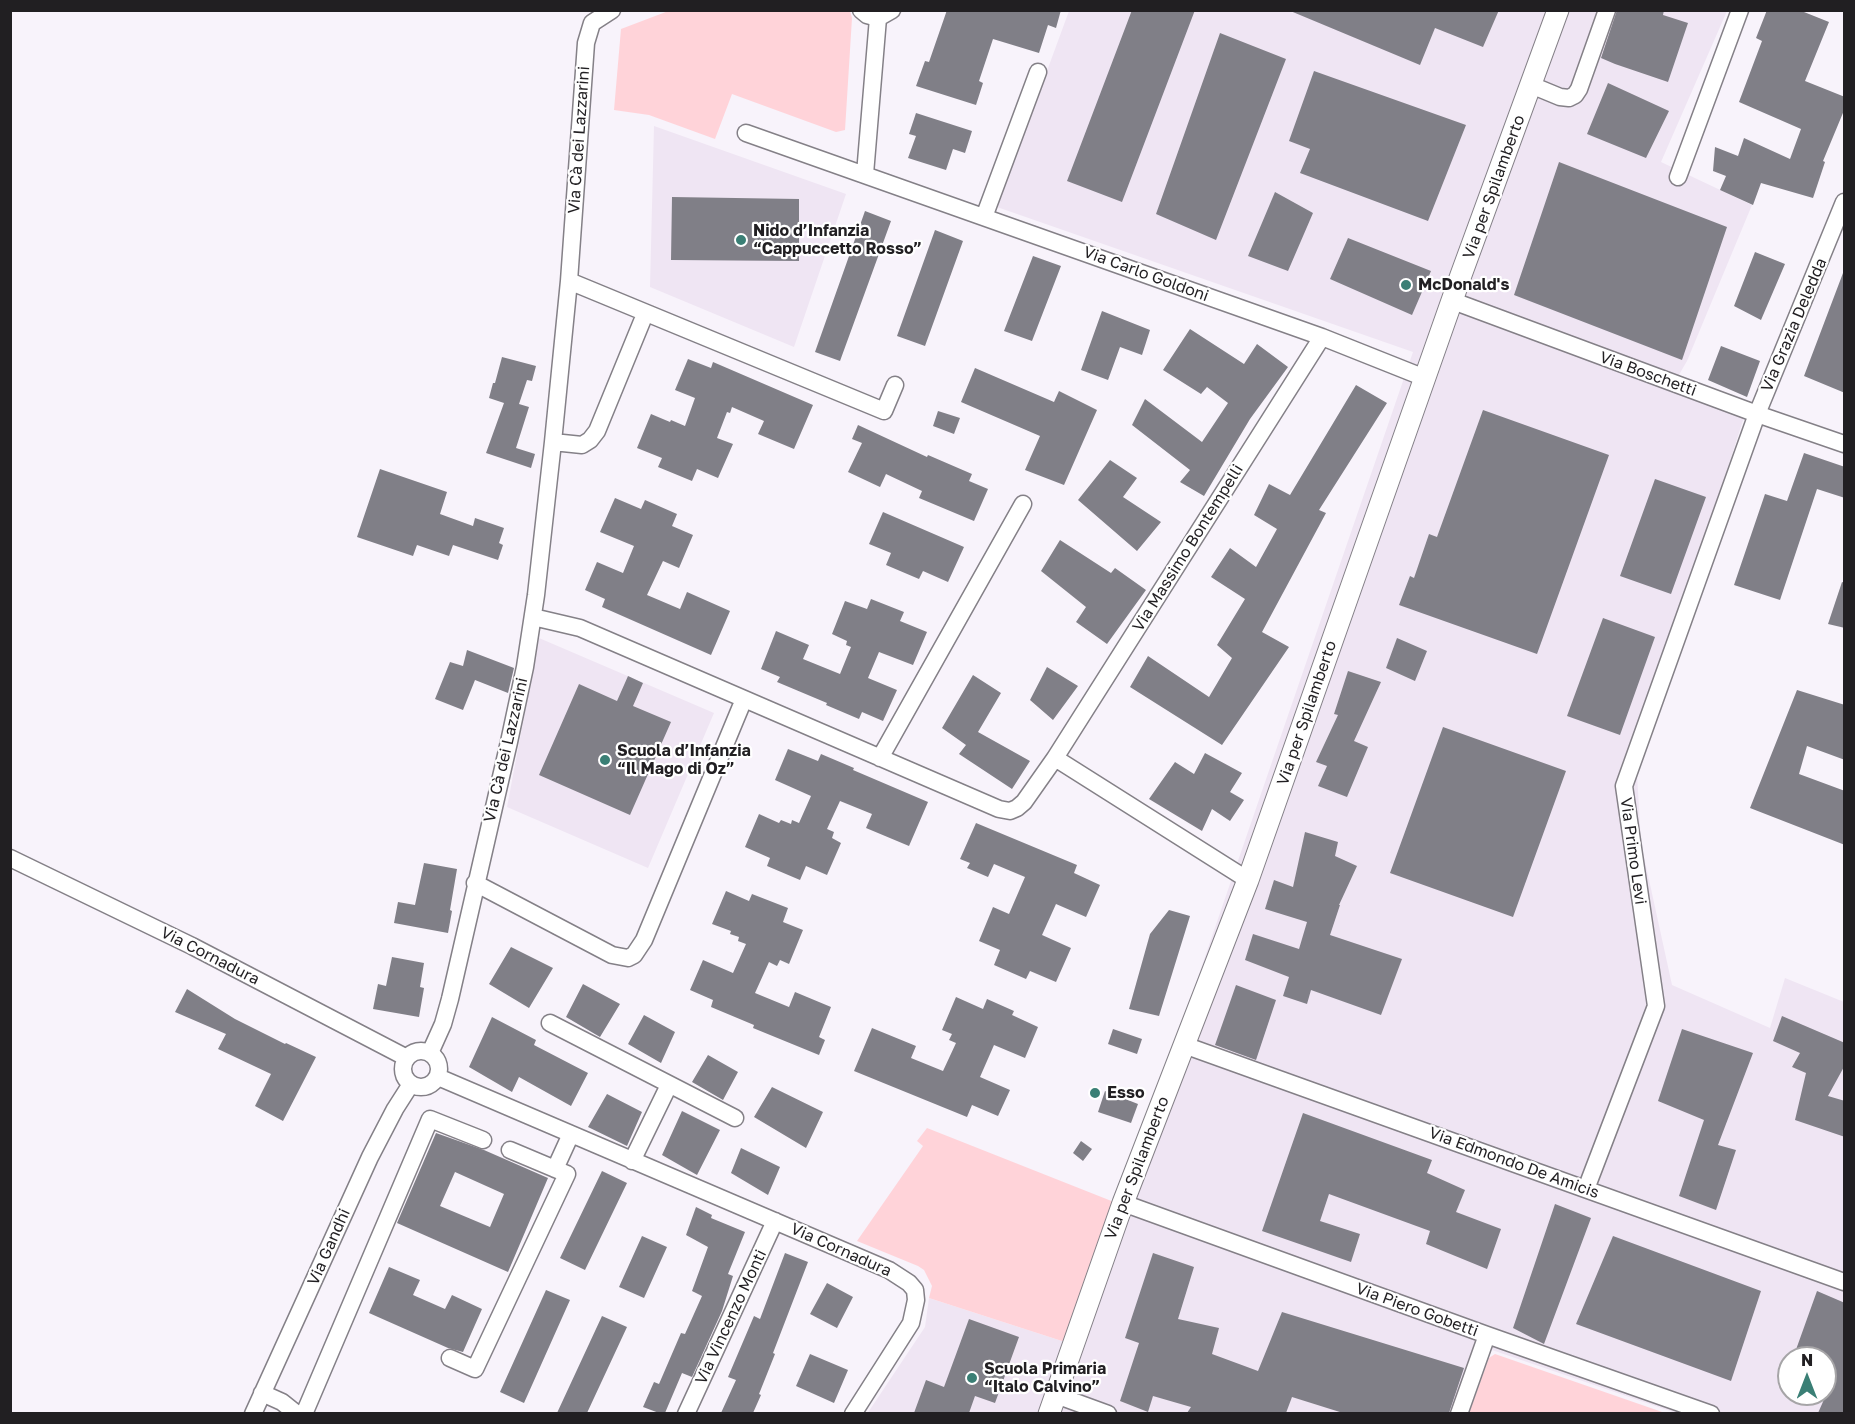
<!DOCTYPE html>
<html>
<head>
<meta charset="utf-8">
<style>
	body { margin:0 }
	#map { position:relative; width:1855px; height:1424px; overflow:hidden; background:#f8f3fb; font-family:"Golos Text",sans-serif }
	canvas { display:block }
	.frame { position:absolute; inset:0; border:12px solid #211f22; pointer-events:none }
	.north { position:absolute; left:1777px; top:1346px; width:60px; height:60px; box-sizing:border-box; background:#fff; border:2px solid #a6a5a7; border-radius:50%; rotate:0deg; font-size:16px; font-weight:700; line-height:24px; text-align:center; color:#211f22 }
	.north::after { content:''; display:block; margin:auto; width:21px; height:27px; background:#3a7f75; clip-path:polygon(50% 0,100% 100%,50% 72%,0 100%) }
</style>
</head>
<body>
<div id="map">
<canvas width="1855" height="1424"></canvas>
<div class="frame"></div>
<div class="north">N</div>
</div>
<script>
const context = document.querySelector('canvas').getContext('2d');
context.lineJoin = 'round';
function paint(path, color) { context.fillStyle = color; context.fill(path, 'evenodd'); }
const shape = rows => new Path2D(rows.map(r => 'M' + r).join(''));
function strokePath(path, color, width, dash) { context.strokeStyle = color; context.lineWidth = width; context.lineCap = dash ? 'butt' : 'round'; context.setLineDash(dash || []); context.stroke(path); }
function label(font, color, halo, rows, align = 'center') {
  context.font = font + ' "Golos Text",sans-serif'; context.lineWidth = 4.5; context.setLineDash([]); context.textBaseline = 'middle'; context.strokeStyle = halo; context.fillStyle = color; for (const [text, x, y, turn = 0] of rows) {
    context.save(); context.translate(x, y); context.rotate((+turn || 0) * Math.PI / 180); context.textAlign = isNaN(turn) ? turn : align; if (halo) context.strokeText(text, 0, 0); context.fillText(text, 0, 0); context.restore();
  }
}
paint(shape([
	[1069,11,1727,11,1661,162,1752,205,1687,361,1676,380,1744,417,1636,757,1641,843,1672,985,1770,1028,1785,978,1844,1002,1844,1413,1676,1413,1489,1349,1466,1413,1048,1413,1413,352,997,207],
	[1789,1358,1825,1358,1825,1394,1789,1394],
	[654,126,846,194,794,347,650,287],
	[539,638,714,713,648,868,507,807],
	[929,1298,1065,1342,1040,1413,867,1414,925,1327]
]), '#efe5f3');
paint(shape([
	[671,10,850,11,852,18,845,130,836,132,732,94,715,139,649,115,614,110,621,29],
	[927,1128,1114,1202,1065,1342,929,1298,932,1286,924,1270,918,1266,857,1241,923,1146,917,1141],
	[1495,1354,1665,1413,1469,1413,1489,1358]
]), '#ffd3d9');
paint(shape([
	[947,10,1061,10,1056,28,1048,25,1039,53,993,39,979,81,983,83,976,105,916,86,925,61,929,62],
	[1132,10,1195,10,1122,202,1067,181],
	[1288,10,1499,10,1483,47,1435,28,1420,65],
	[1617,10,1664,10,1663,15,1688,23,1668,82,1615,64,1601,58],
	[1767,10,1799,10,1829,22,1805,81,1845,97,1845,108,1823,161,1825,162,1813,198,1761,183,1753,205,1720,190,1726,176,1713,171,1715,147,1738,156,1744,138,1790,159,1801,129,1739,102,1762,41,1756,38],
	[1220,33,1286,59,1216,240,1156,214],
	[1314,71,1466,125,1428,221,1300,173,1310,149,1289,141],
	[1608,83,1669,111,1646,158,1587,134],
	[916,113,972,131,965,153,953,149,946,170,908,158,916,136,909,134],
	[1559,162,1727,227,1682,360,1514,295],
	[1275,192,1313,213,1288,271,1248,256],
	[672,197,799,199,799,261,671,260],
	[865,211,891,221,840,361,815,352],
	[935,230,963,241,925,346,897,336],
	[1348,238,1431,271,1412,315,1330,279],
	[1755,252,1785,264,1761,320,1734,306],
	[1033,256,1061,266,1032,341,1004,331],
	[1843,273,1845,273,1845,393,1804,376],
	[1102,311,1150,330,1142,355,1120,347,1108,380,1081,370],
	[1190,329,1244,364,1257,344,1288,367,1250,419,1204,496,1180,482,1190,470,1132,425,1145,399,1202,442,1228,403,1207,387,1201,394,1163,370],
	[1721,346,1760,361,1747,397,1708,380],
	[502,357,536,366,532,381,527,380,519,404,529,407,516,448,535,454,531,468,486,453,504,403,489,398,493,383,495,383],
	[688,359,711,368,713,362,813,405,794,449,758,434,764,421,732,407,730,413,727,412,717,438,733,444,718,478,697,469,692,481,658,467,662,458,637,448,651,414,670,422,671,420,685,426,695,398,675,390],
	[975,368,1054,402,1059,391,1097,410,1064,485,1025,470,1040,436,961,402],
	[1356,385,1387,403,1319,510,1326,513,1262,632,1289,647,1222,745,1130,687,1148,656,1209,697,1232,658,1217,645,1245,599,1211,577,1230,548,1256,567,1277,529,1254,515,1269,484,1290,495],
	[1483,410,1609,455,1537,654,1399,605,1410,576,1414,578,1429,534,1437,537],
	[938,411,960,418,954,434,933,426],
	[858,425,927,457,928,455,972,474,969,481,988,489,974,521,919,498,922,491,886,474,880,487,848,472,862,443,852,439],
	[1804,453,1845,467,1845,498,1817,489,1780,600,1734,585,1765,494,1787,501],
	[1110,460,1137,478,1123,497,1161,522,1137,551,1078,500],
	[380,469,447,492,440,514,473,526,475,518,504,528,499,543,503,545,498,560,453,545,449,556,417,545,413,556,357,537],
	[1655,479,1706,497,1671,594,1620,576],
	[615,498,641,509,645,500,677,514,672,526,693,535,679,568,663,561,647,595,680,609,687,592,730,611,711,655,602,607,605,599,585,590,597,562,623,573,634,546,600,532],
	[883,512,964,547,948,582,923,571,919,579,886,565,891,553,869,544],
	[1060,540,1111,573,1115,568,1146,590,1107,644,1076,622,1086,607,1041,571],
	[1842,582,1845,583,1845,628,1828,624],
	[871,599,904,612,900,621,927,632,913,665,879,652,868,678,897,690,883,721,862,712,859,719,826,705,827,703,777,682,780,677,761,669,776,631,809,645,803,659,840,674,851,647,846,645,847,641,832,634,845,601,867,609],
	[1603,618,1655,637,1620,735,1567,716],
	[1397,638,1427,651,1415,681,1386,668],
	[467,650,514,668,508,693,475,680,463,710,435,699,450,662,463,666],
	[1047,667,1078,686,1053,720,1030,700],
	[1348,671,1381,682,1354,741,1368,747,1347,797,1318,786,1327,766,1316,762,1338,715,1334,714],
	[973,675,1001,693,978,732,1030,761,1012,789,959,754,966,745,942,728],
	[628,676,643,683,633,706,671,722,630,815,539,775,579,684,617,701],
	[1797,690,1845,705,1845,760,1807,746,1799,774,1845,791,1845,845,1750,808],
	[1443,727,1566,771,1513,917,1390,873],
	[788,749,818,761,821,754,854,768,853,770,928,802,909,846,866,828,872,814,840,801,827,829,834,832,832,838,841,843,827,875,806,866,800,880,767,866,770,858,745,847,759,814,779,823,781,820,791,824,792,820,799,823,811,796,775,780],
	[1205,753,1242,773,1230,792,1244,800,1230,821,1212,809,1202,831,1149,799,1175,762,1194,774],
	[976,823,1077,865,1074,873,1100,885,1086,917,1056,904,1042,935,1071,948,1056,982,1030,971,1026,979,994,965,1000,950,979,941,993,907,1009,914,1025,877,994,864,988,877,967,868,970,863,960,859],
	[1305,832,1338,842,1335,856,1357,866,1339,905,1340,905,1330,935,1402,959,1381,1015,1311,990,1307,1004,1283,996,1289,977,1245,960,1253,934,1299,949,1307,922,1265,909,1274,880,1293,887],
	[424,863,457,869,450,910,452,911,448,933,394,923,398,902,415,905],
	[726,891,749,901,752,894,788,908,783,922,803,930,789,964,780,960,777,966,769,962,755,993,789,1007,795,992,831,1007,819,1037,825,1040,819,1055,753,1028,754,1025,711,1007,713,1000,690,990,703,960,733,973,746,944,738,941,739,937,730,934,731,931,712,924],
	[1169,910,1190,916,1159,1016,1129,1009,1150,934],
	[511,947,553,968,529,1008,489,984],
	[392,957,424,963,420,987,424,988,419,1017,373,1009,378,984,386,986],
	[583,984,620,1004,600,1037,566,1017],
	[1236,985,1276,1000,1256,1060,1215,1045],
	[187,989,235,1019,285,1044,286,1043,316,1057,283,1121,255,1106,271,1074,218,1049,226,1034,175,1012],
	[956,997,983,1009,987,999,1014,1011,1012,1015,1038,1027,1025,1058,994,1045,980,1077,1010,1090,998,1116,972,1105,967,1117,854,1071,872,1028,916,1046,911,1058,943,1071,956,1043,949,1040,952,1034,942,1030],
	[644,1015,675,1032,661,1063,628,1044],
	[1782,1016,1845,1043,1845,1065,1828,1096,1845,1101,1845,1137,1795,1120,1806,1073,1792,1067,1800,1053,1773,1041],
	[492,1017,536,1040,534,1045,588,1073,571,1106,519,1077,512,1092,469,1067],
	[1113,1029,1142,1039,1137,1054,1108,1044],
	[1682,1029,1753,1053,1718,1145,1736,1150,1716,1210,1679,1196,1704,1120,1658,1101],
	[708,1055,738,1072,723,1100,692,1082],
	[772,1087,823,1112,806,1148,754,1117],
	[1105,1091,1138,1104,1131,1123,1098,1112],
	[607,1094,642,1112,627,1146,588,1127],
	[682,1111,720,1130,697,1175,662,1155],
	[1303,1113,1432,1160,1427,1173,1465,1190,1456,1212,1501,1229,1487,1269,1426,1244,1430,1231,1329,1194,1320,1221,1360,1234,1351,1262,1262,1231],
	[436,1133,484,1150,548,1178,508,1272,397,1223],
	[455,1172,504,1194,490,1227,440,1206],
	[1081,1141,1092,1149,1083,1161,1073,1153],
	[741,1148,780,1167,768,1195,731,1173],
	[602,1171,627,1183,585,1270,560,1258],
	[1555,1204,1591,1218,1544,1344,1513,1328],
	[696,1207,712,1215,711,1218,745,1232,728,1274,733,1276,722,1311,692,1377,682,1373,665,1413,659,1413,643,1407,654,1382,659,1384,681,1333,685,1334,702,1296,692,1291,708,1247,686,1235],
	[642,1236,667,1247,644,1298,619,1287],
	[1613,1236,1761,1291,1731,1381,1576,1324],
	[785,1253,808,1262,773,1353,775,1354,759,1394,761,1395,753,1413,721,1413,736,1380,728,1377,754,1316,760,1319],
	[1153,1253,1194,1267,1178,1319,1219,1328,1212,1354,1258,1371,1282,1312,1464,1368,1449,1413,1343,1413,1292,1397,1286,1413,1187,1413,1191,1407,1153,1396,1148,1412,1120,1401,1139,1343,1125,1338],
	[389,1267,420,1280,413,1295,445,1309,452,1295,482,1309,463,1352,448,1348,369,1313],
	[827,1283,853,1297,837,1328,810,1314],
	[546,1290,570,1300,524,1403,500,1392],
	[1817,1291,1845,1303,1845,1413,1818,1413,1826,1395,1825,1358,1793,1358],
	[602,1316,627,1327,587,1413,557,1413],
	[969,1319,1019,1337,995,1403,975,1396,969,1413,914,1413,926,1380,944,1387],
	[810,1354,848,1370,834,1403,796,1386]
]), '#807f87');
const minor = shape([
	[861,10,867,15,878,18,892,10],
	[1531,85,1560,97,1569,98,1575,95,1579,89,1607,10],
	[746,133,1322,337,1425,378],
	[865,174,878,18],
	[1678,177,1740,10],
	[984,217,1038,72],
	[569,281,884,411,895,385],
	[1453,301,1757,414,1844,444],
	[553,442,582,445,590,440,597,431,645,314],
	[533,617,580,628,999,809,1010,811,1017,808,1024,802,1055,758,1322,337],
	[880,758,1023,504],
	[1055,758,1248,880],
	[10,858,192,946,407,1058],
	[475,883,612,955,628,958,634,955,644,940,744,699],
	[550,1023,735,1118],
	[1184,1045,1844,1282],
	'403 1069a18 18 0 1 1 36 0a18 18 0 1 1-36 0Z',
	[430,1053,443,1024,450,999,509,742,525,667,536,595,553,442,569,281,586,43,592,23,612,10],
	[438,1077,889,1270,909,1283,915,1290,916,1300,911,1323,853,1414],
	[632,1161,669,1085],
	[555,1169,571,1134],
	[1586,1189,1656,1006,1624,786,1757,414,1844,202],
	[1123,1203,1487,1335,1711,1414],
	[450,1358,475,1369,567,1174,510,1150],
	[262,1393,282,1402,297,1414],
	[1056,1395,1108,1414],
	[253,1414,370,1157,395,1109,411,1084],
	[304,1414,430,1119,483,1140],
	[686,1414,775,1221],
	[1459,1414,1487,1335]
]);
const major = shape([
	[1049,1414,1123,1203,1248,880,1461,275,1558,10]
]);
strokePath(minor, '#848087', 19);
strokePath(major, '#848087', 23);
strokePath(minor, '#fff', 16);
strokePath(major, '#fff', 21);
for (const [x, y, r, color] of [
	[741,240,6,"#3a7f75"],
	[1406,285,6,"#3a7f75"],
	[605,760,6,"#3a7f75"],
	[1095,1093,6,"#3a7f75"],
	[972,1378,6,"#3a7f75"]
]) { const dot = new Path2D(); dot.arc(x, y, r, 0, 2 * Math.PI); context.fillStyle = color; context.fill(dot); strokePath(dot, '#fff', 2); }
label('16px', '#211f22', '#fff', [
	["Via Cà dei Lazzarini",579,140,-86],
	["Via per Spilamberto",1494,187,-70],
	["Via Carlo Goldoni",1146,274,20],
	["Via Grazia Deledda",1794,325,-67],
	["Via Boschetti",1648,374,20],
	["Via Massimo Bontempelli",1188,548,-58],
	["Via per Spilamberto",1307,713,-71],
	["Via Cà dei Lazzarini",506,750,-77],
	["Via Primo Levi",1633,851,82],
	["Via Cornadura",210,956,27],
	["Via Edmondo De Amicis",1514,1163,20],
	["Via per Spilamberto",1137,1168,-69],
	["Via Gandhi",329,1247,-66],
	["Via Cornadura",841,1250,24],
	["Via Piero Gobetti",1417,1310,20],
	["Via Vincenzo Monti",731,1317,-65]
]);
label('bold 16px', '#211f22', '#fff', [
	["Nido d’Infanzia",753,231],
	["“Cappuccetto Rosso”",753,249],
	["McDonald's",1418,285],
	["Scuola d’Infanzia",617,751],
	["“Il Mago di Oz”",617,769],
	["Esso",1107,1093],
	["Scuola Primaria",984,1369],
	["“Italo Calvino”",984,1387]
], 'left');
</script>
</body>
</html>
